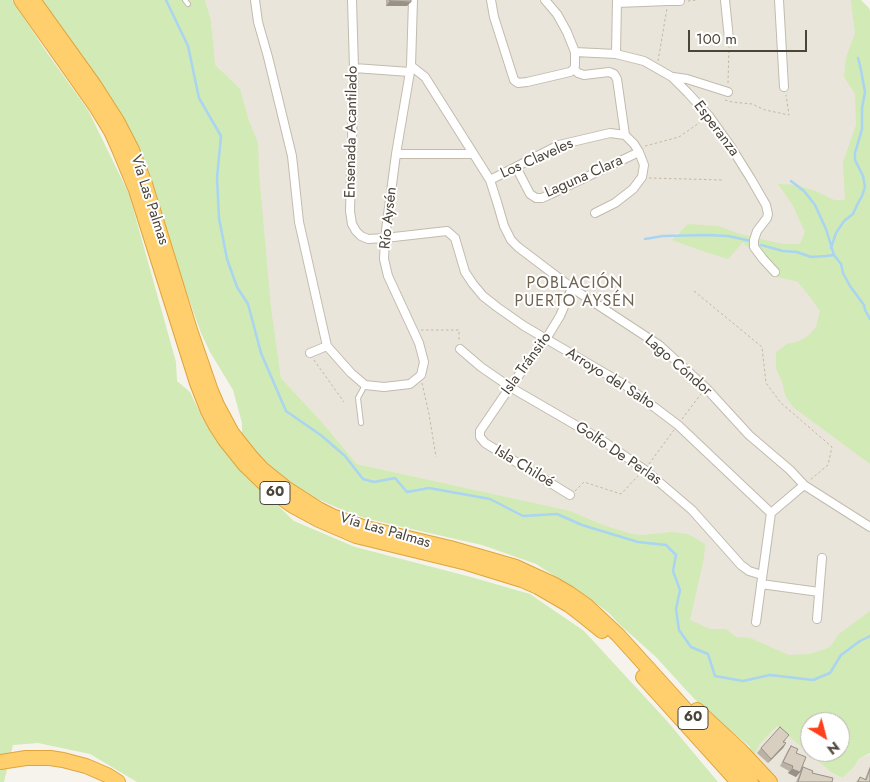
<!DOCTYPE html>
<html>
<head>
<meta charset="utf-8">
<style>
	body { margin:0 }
	#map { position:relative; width:870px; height:782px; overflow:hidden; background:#f6f3ec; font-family:Jost,sans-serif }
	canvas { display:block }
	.north { position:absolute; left:800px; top:712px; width:50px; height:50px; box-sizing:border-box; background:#fff; border:1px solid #b7b4b0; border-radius:50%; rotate:143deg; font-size:14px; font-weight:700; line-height:20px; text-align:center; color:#4b4439 }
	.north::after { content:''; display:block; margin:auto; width:18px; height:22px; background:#fc3f1d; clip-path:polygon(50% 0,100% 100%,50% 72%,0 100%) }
	.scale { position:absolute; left:688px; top:30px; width:119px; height:22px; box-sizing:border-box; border:2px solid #4b4439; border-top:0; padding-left:6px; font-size:15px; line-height:18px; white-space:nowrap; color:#4b4439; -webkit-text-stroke:4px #fff; paint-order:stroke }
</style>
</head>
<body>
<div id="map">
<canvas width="870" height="782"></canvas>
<div class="north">N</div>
<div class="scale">100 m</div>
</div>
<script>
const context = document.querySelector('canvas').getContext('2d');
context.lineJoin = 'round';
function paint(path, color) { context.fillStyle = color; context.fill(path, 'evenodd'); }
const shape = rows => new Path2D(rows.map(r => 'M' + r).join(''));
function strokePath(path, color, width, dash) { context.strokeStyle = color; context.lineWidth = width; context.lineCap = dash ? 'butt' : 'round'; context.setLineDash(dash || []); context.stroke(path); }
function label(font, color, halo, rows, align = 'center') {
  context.font = font + ' Jost,sans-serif'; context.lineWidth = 4; context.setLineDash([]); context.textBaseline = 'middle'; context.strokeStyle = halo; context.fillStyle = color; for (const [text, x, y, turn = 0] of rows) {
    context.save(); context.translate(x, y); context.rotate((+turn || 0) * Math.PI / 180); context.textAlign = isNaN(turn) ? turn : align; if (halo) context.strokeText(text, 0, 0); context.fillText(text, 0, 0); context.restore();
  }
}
paint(shape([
	[205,0,854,0,859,34,849,59,847,76,858,93,859,125,846,162,848,204,833,203,816,195,782,184,795,202,809,232,802,247,783,247,744,238,717,229,688,227,673,236,701,248,728,256,743,238,776,273,800,280,814,297,823,311,819,329,810,338,800,344,788,347,779,354,779,367,785,381,788,393,795,405,870,460,870,615,841,637,832,650,810,657,789,658,749,641,734,639,723,631,707,630,687,621,701,559,703,546,687,537,671,536,643,539,631,537,602,528,559,509,357,464,321,421,281,378,270,308,258,173,257,143,248,121,239,89,214,66,211,21],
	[777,725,832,773,841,778,853,768,859,759,870,754,870,782,777,782,753,757,760,744]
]), '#eae5da');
paint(shape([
	[0,0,12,0,45,50,88,110,129,194,176,362,177,381,190,392,202,417,240,470,294,521,355,547,471,577,530,594,584,631,667,721,718,782,137,782,90,754,38,743,13,745,4,782,0,782],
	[40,0,205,0,211,20,215,65,240,89,249,121,258,143,259,173,271,308,281,378,321,421,357,464,570,511,603,525,632,534,643,535,671,532,688,534,705,544,704,558,690,620,710,629,726,629,736,637,750,638,789,655,810,654,830,647,839,634,870,611,870,753,859,759,853,768,842,778,832,773,777,726,760,744,753,757,749,746,705,710,686,690,656,657,619,624,609,613,589,598,536,564,482,545,398,526,365,518,345,511,315,498,297,487,281,477,265,463,242,436,242,423,233,390,210,352,201,333,162,223],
	[810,722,840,722,840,752,810,752],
	[851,0,861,0,869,8,870,11,870,464,793,407,785,395,782,382,776,368,776,352,787,344,799,341,808,336,816,327,820,311,811,298,798,282,774,276,743,242,728,259,702,251,672,240,688,224,718,226,740,234,783,244,800,244,805,232,792,204,778,184,797,185,818,192,834,200,845,200,843,162,856,125,855,94,844,77,846,58,855,33]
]), '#d2eab5');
strokePath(shape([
	[166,0,188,46,199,98,221,136,217,178,219,218,227,259,237,287,248,304,261,353,286,411,322,436,345,456,363,479,374,482,395,478,407,492,429,488,490,499,523,516,557,514,582,525,638,542,666,545,676,555,673,571,680,590,676,609,679,630,691,647,708,654,715,676,743,681,770,675,813,680,830,673,841,655,860,641,870,636],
	[791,181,804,191,815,205,826,229,834,255,841,264,843,273,850,286,864,305,865,310,870,319],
	[645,239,663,236,707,235,728,236,751,241],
	[761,245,783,251,797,252,811,257,826,256,834,255],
	[831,248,836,233,844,221,853,214,857,205,862,196,865,187,863,176,855,160,855,153,862,129,862,108,865,92,860,65,858,58]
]), '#a9d4f2', 2.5);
const lane = shape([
	[185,0,188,4],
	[361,423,358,398,365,385]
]);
const street = shape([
	[255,0,258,22,268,57,292,156,299,222,327,346,351,373,365,385,384,387,410,384,421,375,424,362,419,343,388,276,384,259,385,238,396,154,411,66,413,0],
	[352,0,354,68,350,211,352,224,356,231,361,236,368,239,385,238,447,231,455,238,465,272,473,284,483,296,497,307,524,326,625,385,678,425,771,513],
	[491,0,494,17,514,80,518,83,527,82,570,72,574,69],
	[545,0,557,14,567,32,575,52,575,65,574,69,578,73,584,75,609,72,614,74,617,79,625,135],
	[725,0,729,39],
	[779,0,784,87],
	[617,3,668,1,680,1],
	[575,52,616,54,644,61,672,77,688,93,709,116,731,147,751,179,766,205,768,214,767,218,757,231,754,240,754,247,763,259,775,272],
	[616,54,617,0],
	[411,66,425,77,490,180,497,202,504,226,511,240,518,247,572,288,659,345,706,388,749,435,790,470,804,485,870,527],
	[354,68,410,72],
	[673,77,687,79,728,92],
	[396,154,473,154],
	[516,167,530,194,536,198,542,198,551,194,639,152],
	[490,180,559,145,610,133,625,135,634,144,639,152,644,165,642,177,633,189,615,203,595,213],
	[460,349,481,367,510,387,603,441,645,470,692,510,741,565,749,571,762,575],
	[310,353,327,346],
	[570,495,485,443,480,437,480,431,510,387,546,339,560,316,572,288],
	[771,513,804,485],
	[761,584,819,592],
	[817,619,822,558],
	[756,622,771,513]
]);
const highway = shape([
	[21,0,97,108,111,131,119,149,136,190,197,383,208,411,216,426,225,440,245,465,268,487,280,497,293,506,319,520,356,536,467,563,522,580,538,587,569,605,582,615,602,631],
	[33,0,94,85,117,121,132,150,145,184,190,330,211,391,217,405,232,433,251,457,262,469,287,489,318,509,332,516,366,528,450,548,516,567,553,584,570,594,587,606,618,635,751,782],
	[643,677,738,782],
	[697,710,740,750,770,782],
	[0,762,26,758,50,758,63,760,86,766,107,775,118,782]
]);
strokePath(lane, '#c2bbae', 6);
strokePath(street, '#c2bbae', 10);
strokePath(highway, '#e0a43c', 16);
strokePath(shape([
	[688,1,697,0],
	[658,61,667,8],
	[728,83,729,47],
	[725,100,732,102,752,104,765,110,789,115,786,95],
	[645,146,679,137,702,121],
	[649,178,723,180],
	[694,291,762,347,766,383,781,403,832,447,828,465,810,480],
	[421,330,459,330,459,341],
	[314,360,344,402],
	[422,383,429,414,436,457],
	[682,419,701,394],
	[649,464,674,430],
	[575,491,584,482,621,494,638,476]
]), '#c4b79f', 1, [2.5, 2.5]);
strokePath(lane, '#fff', 4);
strokePath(street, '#fff', 8);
strokePath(highway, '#ffcf6e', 14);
paint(shape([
	[386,0,411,0,407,6,386,6],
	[786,740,784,742,786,743,783,748,768,763,757,753,761,748],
	[791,746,796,753,800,772,796,777,788,773,789,771,780,766,788,750],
	[870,766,870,782,856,782,860,777,865,779],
	[803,767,812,773,832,782,796,782,800,772]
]), '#bab2a6');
paint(shape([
	[390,1,411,2,407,6,386,6],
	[786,743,783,748,768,763,771,759],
	[792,769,800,772,796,777,788,773]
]), '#979187');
const building = shape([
	[390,0,411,0,411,2,390,1,390,0],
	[780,727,789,735,783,742,786,743,771,759,761,748,780,727],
	[791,746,798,749,796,753,806,757,800,772,792,769,793,766,783,762,791,746],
	[803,767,813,771,812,773,833,778,832,782,798,782,803,767],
	[870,769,870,782,858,782,860,777,866,780,870,769]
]);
paint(building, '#d8cfc1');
strokePath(building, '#979187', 1);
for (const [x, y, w] of [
	[275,493,30],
	[693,718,30]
]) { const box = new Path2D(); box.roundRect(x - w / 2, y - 11.5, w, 23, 4); context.fillStyle = '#fff'; context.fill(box); strokePath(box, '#4b4439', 1); }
label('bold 14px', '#4b4439', null, [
	["60",275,493],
	["60",693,718]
]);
label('15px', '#4b4439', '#fff', [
	["Esperanza",716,129,53],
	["Ensenada Acantilado",352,132,-89],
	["Los Claveles",537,159,-24],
	["Laguna Clara",584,177,-24],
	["Vía Las Palmas",149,200,72],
	["Río Aysén",389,218,-84],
	["Isla Tránsito",527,364,-54],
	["Lago Cóndor",678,366,41],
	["Arroyo del Salto",610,379,32],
	["Golfo De Perlas",618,454,34],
	["Isla Chiloé",524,467,31],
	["Vía Las Palmas",385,531,16]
]);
context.letterSpacing = '1px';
label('16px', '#6e6250', '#fff', [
	["POBLACIÓN",575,284],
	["PUERTO AYSÉN",575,302]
]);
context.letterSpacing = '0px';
</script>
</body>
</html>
